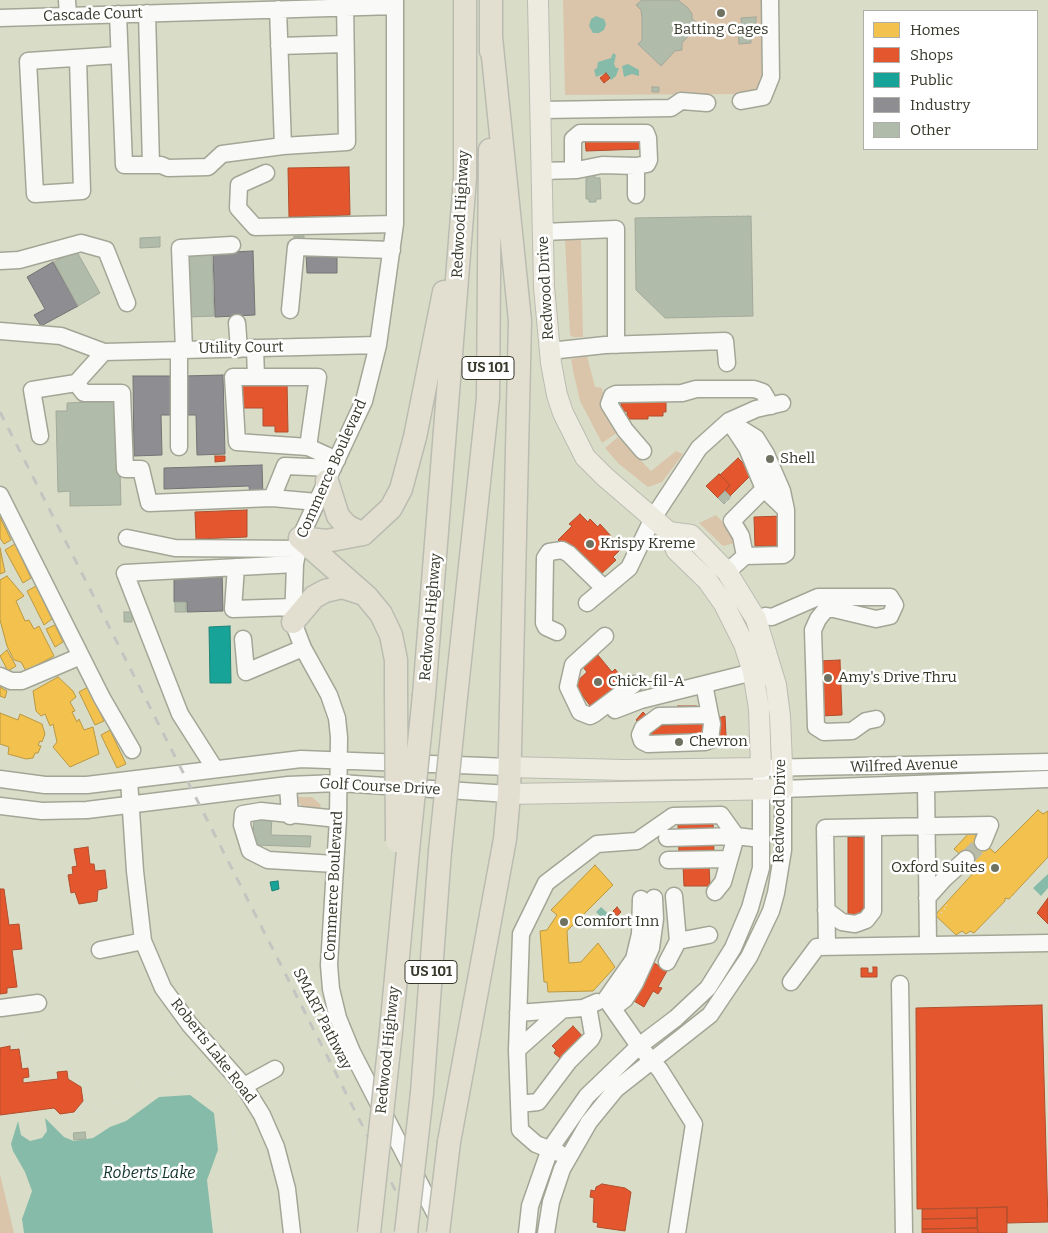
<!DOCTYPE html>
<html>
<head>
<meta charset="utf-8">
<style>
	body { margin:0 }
	#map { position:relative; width:1048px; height:1233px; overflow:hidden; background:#d9ddc8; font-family:Bitter,serif }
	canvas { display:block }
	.legend { position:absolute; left:863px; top:10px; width:175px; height:140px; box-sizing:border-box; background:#fff; border:1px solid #afafaa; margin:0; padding:6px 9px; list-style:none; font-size:15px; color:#36382a }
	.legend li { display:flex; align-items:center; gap:10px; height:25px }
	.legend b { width:25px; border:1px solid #afafaa }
</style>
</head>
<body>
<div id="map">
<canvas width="1048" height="1233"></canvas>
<ul class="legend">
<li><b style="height:14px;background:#f2c14e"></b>Homes</li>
<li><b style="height:14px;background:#e4572e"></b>Shops</li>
<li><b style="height:14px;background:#17a398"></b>Public</li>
<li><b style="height:14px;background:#8d8d92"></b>Industry</li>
<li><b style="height:14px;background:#b1bbaa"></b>Other</li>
</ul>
</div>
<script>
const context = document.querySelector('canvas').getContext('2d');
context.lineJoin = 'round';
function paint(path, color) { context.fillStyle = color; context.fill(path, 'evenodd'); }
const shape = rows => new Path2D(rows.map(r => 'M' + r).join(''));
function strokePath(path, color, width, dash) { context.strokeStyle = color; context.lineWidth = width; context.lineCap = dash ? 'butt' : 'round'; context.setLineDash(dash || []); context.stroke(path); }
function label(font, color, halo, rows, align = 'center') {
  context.font = font + ' Bitter,serif'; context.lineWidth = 5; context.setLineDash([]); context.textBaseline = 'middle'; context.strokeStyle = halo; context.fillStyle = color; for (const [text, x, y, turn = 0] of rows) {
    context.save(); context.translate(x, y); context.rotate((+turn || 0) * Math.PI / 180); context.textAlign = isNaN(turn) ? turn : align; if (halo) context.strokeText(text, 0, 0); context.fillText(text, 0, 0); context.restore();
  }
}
paint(shape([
	[563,0,762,0,763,85,751,94,565,95],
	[581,238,583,337,573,337,570,335,565,240],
	[587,356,595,387,602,388,605,403,621,430,602,443,580,401,574,375,571,359],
	[618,437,651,471,676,451,683,454,662,482,648,487,619,464,605,448],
	[716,515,738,538,735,543,723,546,699,523],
	[298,797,312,797,321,805,320,808,305,809,299,803],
	[0,1174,14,1233,0,1233]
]), '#dac5ab');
paint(shape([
	[596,16,604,19,606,24,604,30,599,33,593,33,589,26,591,19],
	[613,53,616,55,614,64,616,68,619,68,616,76,611,80,606,73,596,77,594,70,597,68,598,62,611,58],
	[628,64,639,70,639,76,632,74,624,77,622,66],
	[1048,874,1048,888,1041,896,1033,888],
	[601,907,612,917,607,923,596,912],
	[190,1095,214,1113,218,1150,207,1180,213,1233,24,1233,22,1219,32,1191,25,1172,13,1151,11,1144,18,1121,21,1135,30,1141,42,1138,47,1131,45,1118,64,1137,74,1141,93,1138,110,1127,126,1121,159,1097]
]), '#87bba9');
const homes = shape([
	[0,517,11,540,4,544,0,538,0,517],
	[15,544,31,578,23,583,5,550,15,544],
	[0,548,5,572,0,574,0,548],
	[7,576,24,596,16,601,25,621,29,620,34,629,39,626,54,656,26,671,21,662,14,660,7,646,0,620,0,580,7,576],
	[36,586,52,619,44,625,27,591,36,586],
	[55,625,63,642,55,647,46,629,55,625],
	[7,650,16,666,8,671,0,656,7,650],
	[58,677,73,691,76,697,70,702,75,711,72,712,77,722,79,719,84,730,93,727,99,754,70,767,53,747,57,742,53,724,50,726,45,714,41,716,36,711,33,691,58,677],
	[0,687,7,691,5,698,0,696,0,687],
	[88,687,104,721,95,725,79,692,88,687],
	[0,713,18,720,20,714,42,724,45,734,42,742,40,741,38,745,41,746,38,753,35,753,33,758,26,759,8,754,9,747,0,744,0,713],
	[110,730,126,764,117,768,101,735,110,730],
	[1038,810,1043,814,1048,811,1048,857,1009,899,1005,898,1005,901,974,933,970,931,966,934,962,931,956,935,935,915,977,869,954,849,971,831,995,853,1038,810],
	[595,865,613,885,567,931,569,963,581,962,598,943,615,967,593,991,548,992,547,982,544,982,540,931,547,930,557,915,551,910,595,865]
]);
paint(homes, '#f2c14e');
strokePath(homes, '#ba9843', 1);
const shops = shape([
	[606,73,610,78,604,83,600,78,606,73],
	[585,136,642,136,642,149,586,151,585,136],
	[349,167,350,215,289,217,288,168,349,167],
	[287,381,288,432,275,432,275,426,263,426,263,408,239,408,238,382,287,381],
	[627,396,666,400,666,412,663,412,663,416,648,416,648,419,627,419,627,411,621,412,621,402,627,402,627,396],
	[215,456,225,456,225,461,215,462,215,456],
	[738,458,753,473,730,496,725,491,730,485,720,475,738,458],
	[719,474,730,485,718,498,706,486,719,474],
	[247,510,247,537,196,539,195,512,247,510],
	[580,514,588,522,590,519,598,527,600,524,622,548,613,557,616,560,599,576,558,540,572,526,569,524,580,514],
	[783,516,783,546,755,546,754,517,783,516],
	[597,654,612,672,615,669,622,678,619,681,624,687,594,711,574,684,587,672,582,666,597,654],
	[840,660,842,715,821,716,819,661,840,660],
	[678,706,697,706,697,724,725,716,726,736,656,738,636,720,643,712,657,726,678,725,678,706],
	[713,823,714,853,679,854,678,824,713,823],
	[848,837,866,838,868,909,861,909,862,918,848,917,848,837],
	[88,847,90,864,94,864,95,871,105,870,107,888,98,890,97,901,79,904,75,892,71,893,68,875,73,874,72,867,77,866,74,849,88,847],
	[709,865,710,886,684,886,683,866,709,865],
	[0,889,4,889,9,925,19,924,22,949,12,950,17,987,7,988,7,993,0,994,0,889],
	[1048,898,1048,924,1037,913,1048,898],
	[617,907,621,912,617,916,613,911,617,907],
	[651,961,667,971,658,987,662,988,658,994,653,991,644,1007,629,998,651,961],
	[873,967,877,967,877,977,861,977,861,968,868,968,868,973,873,973,873,967],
	[1042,1005,1048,1222,1007,1223,1007,1207,917,1209,916,1008,1042,1005],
	[573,1026,586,1040,565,1062,554,1053,556,1050,552,1046,573,1026],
	[10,1046,10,1050,19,1049,22,1069,28,1068,29,1077,23,1078,23,1083,58,1079,57,1072,67,1071,68,1079,81,1087,83,1101,74,1112,60,1114,54,1108,0,1115,0,1048,10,1046],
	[602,1184,625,1188,631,1192,625,1231,597,1227,598,1223,593,1222,594,1198,590,1197,591,1190,595,1191,596,1187,602,1184],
	[1007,1207,1007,1233,978,1233,977,1208,1007,1207],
	[977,1208,977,1218,922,1219,922,1209,977,1208],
	[977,1218,977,1228,922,1229,922,1219,977,1218],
	[977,1228,978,1233,922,1233,922,1229,977,1228]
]);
paint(shops, '#e4572e');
strokePath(shops, '#b04e2d', 1);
const public = shape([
	[230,626,231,683,210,683,209,627,230,626],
	[278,881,279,889,272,891,270,882,278,881]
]);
paint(public, '#17a398');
strokePath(public, '#208377', 1);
const industry = shape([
	[253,251,255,315,215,317,213,253,253,251],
	[337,252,337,273,307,273,306,253,337,252],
	[53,262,78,306,41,326,34,315,45,309,27,277,53,262],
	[223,375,225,454,197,455,196,415,184,415,183,376,223,375],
	[133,376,173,376,174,415,161,415,162,455,134,456,133,376],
	[262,465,263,497,250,497,249,486,164,489,164,468,262,465],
	[222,570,223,611,187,612,187,602,174,602,174,571,222,570]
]);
paint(industry, '#8d8d92');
strokePath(industry, '#737473', 1);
const building = shape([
	[642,0,678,0,688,8,692,14,692,19,695,21,692,32,682,43,682,50,675,51,661,66,638,44,642,40,642,18,641,10,636,5,642,0],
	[756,17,756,34,751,35,751,43,739,44,738,33,742,33,741,18,756,17],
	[652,87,659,87,659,92,652,92,652,87],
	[588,174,595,174,595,178,600,178,601,199,596,199,596,202,589,202,589,199,586,199,586,178,588,178,588,174],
	[751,216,753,316,665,318,636,290,635,218,751,216],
	[294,236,304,236,304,244,294,244,294,236],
	[160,237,160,247,140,248,140,238,160,237],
	[76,250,100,293,78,306,54,262,76,250],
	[187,253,212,253,214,316,189,317,187,253],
	[118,401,121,505,70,506,70,491,58,492,56,411,67,411,67,403,118,401],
	[725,491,731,497,724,504,718,498,725,491],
	[175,602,186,602,186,612,175,612,175,602],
	[124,612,132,612,132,622,124,622,124,612],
	[254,816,272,817,271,835,311,836,310,847,255,845,256,838,253,838,254,816],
	[85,1132,86,1139,74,1140,73,1133,85,1132]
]);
paint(building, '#b1bbaa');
strokePath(building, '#a2a99a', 1);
strokePath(shape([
	[966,859,983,842]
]), '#b8bca8', 16, [16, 8]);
const minor = shape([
	[67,0,68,16],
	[395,0,395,224,378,345,364,401,300,538,295,564,293,622,303,648,329,695,337,718,339,737,338,819,329,965,331,989,338,1018,352,1052,440,1223],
	[278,9,283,146,347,142,345,0],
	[118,14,124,165,151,165,147,13],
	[0,18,395,6],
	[279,46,345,44],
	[78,59,82,191,35,194,28,61,119,55],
	[741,101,763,97,771,77,770,0],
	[541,110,671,108,681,101,707,103],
	[151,165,161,165,168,168,208,167,222,154,283,146],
	[573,170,573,139,580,133,646,133,648,138,649,160,647,164,636,166],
	[542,171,577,170,602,165,636,166,636,195],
	[266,173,239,185,238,208,255,227,395,224],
	[543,232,616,229,616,345],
	[0,261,19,260,81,243,106,250,127,303],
	[290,310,296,247,392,250],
	[237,323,239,349],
	[0,331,61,336,104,352,378,345],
	[255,348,256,377],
	[184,350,180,248,232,245],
	[550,351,605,345,725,341,727,363],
	[104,352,76,383,84,393,122,393,125,469,141,469,149,503,272,498,317,502],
	[735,425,756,438,766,454,782,491,786,510],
	[40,436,32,390,76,383],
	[179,447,179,350],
	[308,447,237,442,233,377,318,377,308,447,337,460],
	[643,451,625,430,609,404,612,396,616,394,682,393,696,389,754,389,763,392,771,406],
	[0,495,102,698,132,750],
	[272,498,285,466,333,468],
	[127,538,175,548,298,549],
	[745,556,783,555,786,553,786,510,764,489],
	[236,567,233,609,293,607],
	[727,572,745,556,741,536,732,521,764,489,747,448,729,421],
	[587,603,629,568,653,518,699,448,729,421,756,409,782,403],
	[765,616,772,617,818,597,890,597,895,605,890,616,876,619,834,609,826,609,818,619,813,630,816,727,824,732,852,731,866,721,876,719],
	[557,632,546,627,544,623,545,558,549,552,562,550,569,554,604,588],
	[605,636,573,665,568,687,580,712,590,716,594,714,634,684],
	[243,639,246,672,303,648],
	[0,676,11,681,22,681,81,656],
	[704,684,710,715,712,724,710,740,705,742,648,744,642,741,640,735,643,728,659,716,710,715],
	[615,710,641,700,753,672],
	[215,769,180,714,125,573,295,564],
	[0,779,45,785,87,785,301,759,509,767],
	[129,780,135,871,143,941,163,988,190,1025,244,1086,262,1115,276,1147,287,1189,292,1233],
	[926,784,928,945],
	[288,785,290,816],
	[0,806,42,811,87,810,288,785,339,783,509,794],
	[667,838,736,836,723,882,715,892],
	[668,860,729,859],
	[335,864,268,860,250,851,242,825,243,814,261,811,338,819],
	[927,898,945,878,966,859],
	[641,899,640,934,634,959,606,999,639,1046,660,1070,694,1124,677,1233],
	[826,910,842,922,855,924,866,920,873,911,873,834],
	[678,941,709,935],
	[827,947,825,828,990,825,983,842],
	[100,950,143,941],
	[667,962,678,941,674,896],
	[791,982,817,947,1048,943],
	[900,984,904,1233],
	[1,1008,38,1003],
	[613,1008,625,999,635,983,651,948,655,919,654,898],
	[518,1013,583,1008,597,1002],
	[517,1050,562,1010],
	[244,1086,275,1069],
	[519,1104,538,1102,569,1061,591,1039,593,1035,588,1006],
	[559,1153,536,1144,520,1130,517,1050,521,934,546,883,597,844,637,841,673,816,721,815,736,836,761,839],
	[527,1233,530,1206,550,1149,587,1096,639,1046,676,1018,708,988,733,948,750,908,761,868,761,768,1048,762],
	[546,1233,551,1202,562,1169,589,1122,616,1089,710,1015,749,957,771,911,776,893,783,850,783,789,1048,779]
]);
const major = shape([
	[509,767,624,770,761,768,759,709,753,672,744,644,724,604,707,580,676,550,669,532,605,477,585,457,563,413,557,395,551,363,544,287,538,0],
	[509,794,783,789,780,716,776,685,756,619,727,572,691,535,669,532]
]);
const highway = shape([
	[491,0,491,51],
	[327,481,338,516,347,526,363,534],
	[300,538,326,541,363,534,391,508,401,489,415,437,444,292],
	[300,538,367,597,381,614,391,635,396,660,396,694],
	[293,622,314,597,325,591,342,587,361,593],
	[424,695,465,178,465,0],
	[456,697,488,398,490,150],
	[391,1031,408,850],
	[422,1093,440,851],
	[449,1142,505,839,509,794,520,321,491,37]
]);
strokePath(minor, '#a3a696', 19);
strokePath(major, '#babcb1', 22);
strokePath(highway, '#babcb1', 25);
strokePath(shape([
	[561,213,580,213,579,196,583,196],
	[632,326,729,323],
	[633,326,631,215,766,215],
	[540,419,547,422,563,455],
	[0,440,165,761],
	[698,521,711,516,747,483],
	[795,728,799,728,801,722],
	[212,807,234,850],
	[1004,823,1004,798],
	[799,836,812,835],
	[999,836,1004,836,1004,828],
	[945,838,945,843,958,844],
	[845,842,845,907],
	[240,861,326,1028],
	[0,882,4,882],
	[941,913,947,906,942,902],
	[984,927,1048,926],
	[981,930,1048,860],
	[20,1018,25,1057,44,1066,69,1064,70,1073,86,1072,90,1074,95,1112,106,1110,107,1122],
	[4,1035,5,1045,13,1044,13,1048,24,1047],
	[193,1053,197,1076,203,1088,214,1099,226,1087],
	[140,1067,137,1083,141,1096,163,1078,174,1073,197,1076],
	[539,1077,540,1055,572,1023],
	[214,1099,233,1131,234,1146,219,1186,219,1213,227,1233],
	[114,1103,130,1101,141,1096],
	[71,1127,124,1120],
	[540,1128,545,1130],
	[72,1134,70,1114,80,1112,86,1104,94,1103],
	[610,1178,637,1189,632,1233]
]), '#d9dad4', 2, [1, 4]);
strokePath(minor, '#f9faf7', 16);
strokePath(major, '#edeadf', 20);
strokePath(highway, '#e3dfd0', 22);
strokePath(shape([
	[0,412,417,1233]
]), '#c4c4c0', 3, [9, 9]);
const highwayBridge = shape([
	[396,694,397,841],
	[408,850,424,695],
	[440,851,456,697],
	[369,1233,391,1031],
	[406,1233,422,1093],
	[438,1233,449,1142]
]);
strokePath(highwayBridge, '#babcb1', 25, []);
strokePath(highwayBridge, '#e3dfd0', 22);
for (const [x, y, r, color] of [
	[721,13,5,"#6f7261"],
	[770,459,5,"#6f7261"],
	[590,544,5,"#6f7261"],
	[828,678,5,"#6f7261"],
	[598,682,5,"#6f7261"],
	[679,742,5,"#6f7261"],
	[995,868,5,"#6f7261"],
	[564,922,5,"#6f7261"]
]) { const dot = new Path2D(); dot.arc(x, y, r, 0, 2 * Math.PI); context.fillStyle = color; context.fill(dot); strokePath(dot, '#fff', 2); }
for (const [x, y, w] of [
	[488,368,52],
	[431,972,52]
]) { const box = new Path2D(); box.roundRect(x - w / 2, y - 11.5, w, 23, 4); context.fillStyle = '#fff'; context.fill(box); strokePath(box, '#36382a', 1); }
label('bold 14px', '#36382a', null, [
	["US 101",488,368],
	["US 101",431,972]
]);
label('15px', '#36382a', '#fff', [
	["Cascade Court",93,15,-2],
	["Redwood Highway",461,214,-87],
	["Redwood Drive",546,288,-93],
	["Utility Court",241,348,-1],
	["Commerce Boulevard",332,469,-66],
	["Redwood Highway",431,617,-85],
	["Wilfred Avenue",904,766,-2],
	["Golf Course Drive",380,787,3],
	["Redwood Drive",780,811,-89],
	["Commerce Boulevard",334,886,-87],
	["SMART Pathway",322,1019,63],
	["Redwood Highway",388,1050,-84],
	["Roberts Lake Road",213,1051,52]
]);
label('15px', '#36382a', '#fff', [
	["Batting Cages",721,30,"center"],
	["Shell",780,459],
	["Krispy Kreme",600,544],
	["Amy's Drive Thru",838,678],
	["Chick-fil-A",608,682],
	["Chevron",689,742],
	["Oxford Suites",985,868,"right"],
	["Comfort Inn",574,922]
], 'left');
label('italic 16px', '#11342d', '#fff', [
	["Roberts Lake",149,1174]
]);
</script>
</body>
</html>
